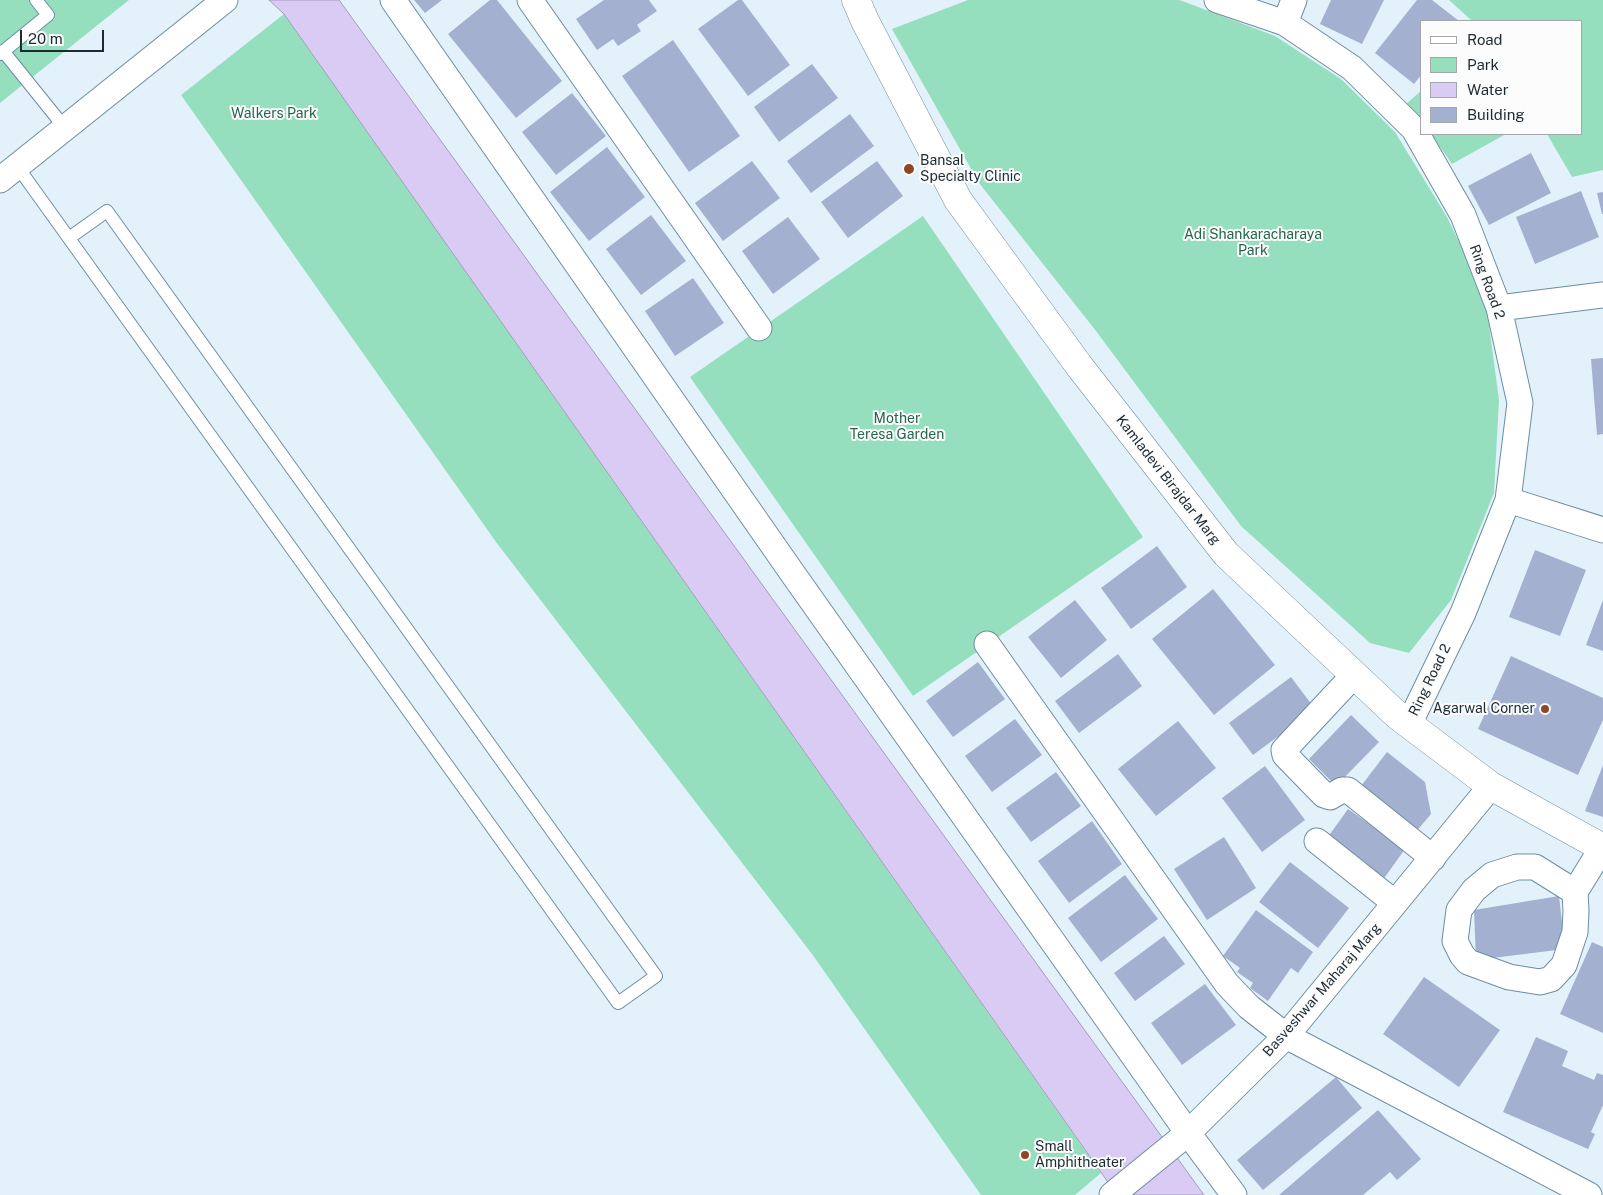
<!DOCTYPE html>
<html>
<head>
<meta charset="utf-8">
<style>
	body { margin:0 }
	#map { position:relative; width:1603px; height:1195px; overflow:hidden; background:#e3f2fa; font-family:"Public Sans",sans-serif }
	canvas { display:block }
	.legend { position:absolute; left:1420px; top:20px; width:162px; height:115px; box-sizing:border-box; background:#fcfcfc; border:1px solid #a2a8ab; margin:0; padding:6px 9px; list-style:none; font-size:15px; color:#1c2a32 }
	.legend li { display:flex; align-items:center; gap:10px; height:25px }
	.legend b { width:25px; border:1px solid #a2a8ab }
	.scale { position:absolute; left:20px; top:30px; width:84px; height:22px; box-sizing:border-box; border:2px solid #1c2a32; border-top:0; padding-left:6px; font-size:15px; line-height:18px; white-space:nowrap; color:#1c2a32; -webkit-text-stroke:4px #fcfcfc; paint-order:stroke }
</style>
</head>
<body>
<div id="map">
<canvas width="1603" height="1195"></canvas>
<ul class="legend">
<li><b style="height:6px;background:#fff"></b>Road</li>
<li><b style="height:14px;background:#96dfbe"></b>Park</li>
<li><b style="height:14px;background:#dacbf5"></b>Water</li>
<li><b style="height:14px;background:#a3b0d0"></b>Building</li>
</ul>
<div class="scale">20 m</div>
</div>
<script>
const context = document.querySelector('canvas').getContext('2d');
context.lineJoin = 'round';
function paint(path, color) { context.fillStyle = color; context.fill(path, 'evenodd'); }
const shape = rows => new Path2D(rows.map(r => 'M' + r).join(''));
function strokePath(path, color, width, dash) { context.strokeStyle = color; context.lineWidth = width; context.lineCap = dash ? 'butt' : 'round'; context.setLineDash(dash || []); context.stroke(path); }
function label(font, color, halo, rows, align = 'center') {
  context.font = font + ' "Public Sans",sans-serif'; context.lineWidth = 4; context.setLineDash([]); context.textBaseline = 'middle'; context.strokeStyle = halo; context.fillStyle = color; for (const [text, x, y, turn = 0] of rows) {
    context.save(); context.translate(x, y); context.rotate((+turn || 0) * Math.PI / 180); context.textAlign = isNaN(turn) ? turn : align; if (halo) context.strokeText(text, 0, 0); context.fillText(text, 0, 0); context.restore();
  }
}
paint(shape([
	[0,0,129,0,0,103],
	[968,0,1179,0,1185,2,1275,36,1341,79,1395,132,1447,217,1485,295,1499,400,1494,493,1451,600,1409,653,1370,643,1241,526,1096,331,979,183,892,29],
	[1449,0,1603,0,1603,170,1572,177,1547,134,1582,134,1582,21,1472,21],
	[284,14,1101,1173,1075,1195,981,1195,812,954,496,542,181,95],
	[1422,90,1422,120,1406,104],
	[1431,134,1506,134,1452,164],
	[923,216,1143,537,913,696,690,377]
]), '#96dfbe');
const water = shape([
	[269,0,339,0,1204,1195,1117,1195,284,14,269,0]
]);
paint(water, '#dacbf5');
strokePath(water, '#a19bba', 1);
paint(shape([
	[414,0,442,0,425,13],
	[490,0,497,0,562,81,516,118,448,34],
	[604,0,649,0,657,11,637,25,641,31,618,46,613,39,597,50,576,19],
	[738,0,742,0,790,65,748,96,698,29],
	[1331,0,1384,0,1362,44,1320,24],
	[1417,0,1432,0,1459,21,1422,21,1422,74,1414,84,1375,53],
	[673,40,740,136,689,172,622,76],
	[812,64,838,98,779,142,754,107],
	[572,93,606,136,556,175,522,132],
	[850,114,874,146,811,193,787,161],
	[607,147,645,197,589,241,550,192],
	[1531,153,1551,193,1489,225,1468,186],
	[752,161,780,198,723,241,695,203],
	[877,161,903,196,848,238,821,202],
	[1581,191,1599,237,1535,264,1516,217],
	[1603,192,1603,214,1602,214,1597,193],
	[651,215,686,261,641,295,606,249],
	[788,217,820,259,773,294,742,251],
	[693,278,724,323,675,356,645,311],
	[1603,358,1603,434,1597,435,1591,359],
	[1157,546,1187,587,1131,629,1101,588],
	[1535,550,1586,570,1560,636,1509,617],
	[1213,589,1275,665,1214,715,1152,639],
	[1075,600,1107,640,1061,678,1028,637],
	[1603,600,1603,651,1586,645],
	[1118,654,1142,686,1079,733,1055,701],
	[1511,656,1603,698,1603,720,1578,775,1478,729],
	[978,662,1005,699,953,737,926,701],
	[1291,677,1315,709,1253,755,1229,723],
	[1351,715,1379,742,1336,786,1309,759],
	[1015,719,1042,755,992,792,965,756],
	[1178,721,1216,768,1156,816,1118,769],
	[1387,752,1425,782,1431,814,1415,833,1358,790],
	[1603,765,1603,817,1585,811],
	[1265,766,1305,820,1262,852,1222,798],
	[1056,772,1081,806,1031,842,1006,808],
	[1348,809,1405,849,1380,884,1325,841],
	[1092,821,1122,864,1069,903,1038,861],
	[1224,837,1256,888,1207,920,1174,869],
	[1290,862,1349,908,1318,948,1259,902],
	[1125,875,1158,919,1101,962,1068,918],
	[1559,896,1565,949,1476,960,1474,910],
	[1256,910,1313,952,1298,973,1291,968,1268,1001,1250,988,1253,983,1237,972,1240,968,1223,956],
	[1164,936,1185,964,1135,1001,1114,973],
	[1592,942,1603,947,1603,1033,1560,1014],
	[1424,977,1500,1030,1459,1087,1383,1034],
	[1205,984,1236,1025,1182,1065,1151,1023],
	[1536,1037,1568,1051,1562,1066,1594,1080,1597,1073,1603,1075,1603,1105,1591,1132,1595,1134,1588,1149,1503,1112],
	[1336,1077,1362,1108,1263,1190,1237,1160],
	[1378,1110,1421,1159,1397,1180,1390,1172,1363,1195,1279,1195]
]), '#a3b0d0');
const lane = shape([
	[3,51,65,128],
	[0,54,48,15,36,0],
	[17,166,618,1003,656,976,107,211,69,238]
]);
const street = shape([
	[393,0,793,574,1188,1133,1234,1195],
	[530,0,759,328],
	[1217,0,1285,23,1352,68,1414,129,1463,215,1499,308,1520,403,1508,500,1463,613,1409,724],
	[1285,23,1294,0],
	[0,180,225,0],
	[1499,308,1603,295],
	[1508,500,1603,530],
	[987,644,1227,984,1249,1007,1286,1036,1589,1195],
	[1354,675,1284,750,1285,755,1324,795,1330,797,1342,790,1348,790,1433,858],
	[1317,841,1395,903],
	[1575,892,1535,867,1517,867,1492,875,1474,890,1459,910,1455,941,1462,955,1468,962,1509,977,1540,982,1551,979,1564,965,1575,932,1576,911,1575,892,1602,848],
	[1112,1195,1188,1133,1286,1036,1491,786]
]);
const secondary = shape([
	[856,0,865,21,958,200,1080,367,1226,554,1398,716,1491,786,1603,848]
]);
strokePath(lane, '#6c8ea1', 14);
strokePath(street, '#6c8ea1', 27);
strokePath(secondary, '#6c8ea1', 29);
strokePath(lane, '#fff', 12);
strokePath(street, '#fff', 25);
strokePath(secondary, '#fff', 28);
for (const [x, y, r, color] of [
	[909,169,6,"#8e4625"],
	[1545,709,5,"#8e4625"],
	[1025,1155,5,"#8e4625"]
]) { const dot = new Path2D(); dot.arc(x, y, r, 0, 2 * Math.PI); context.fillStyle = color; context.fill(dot); strokePath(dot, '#fcfcfc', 2); }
label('14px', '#24654c', '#fcfcfc', [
	["Walkers Park",274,114],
	["Adi Shankaracharaya",1253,235],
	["Park",1253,251],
	["Mother",897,419],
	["Teresa Garden",897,435]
]);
label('14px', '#1c2a32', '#fcfcfc', [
	["Bansal",920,161],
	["Specialty Clinic",920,177],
	["Agarwal Corner",1535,709,"right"],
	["Small",1035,1147],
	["Amphitheater",1035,1163]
], 'left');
label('14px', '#1c2a32', '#fcfcfc', [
	["Ring Road 2",1487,282,70],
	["Kamladevi Birajdar Marg",1168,480,52],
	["Ring Road 2",1430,680,-64],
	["Basveshwar Maharaj Marg",1322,990,-49]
]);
</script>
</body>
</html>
